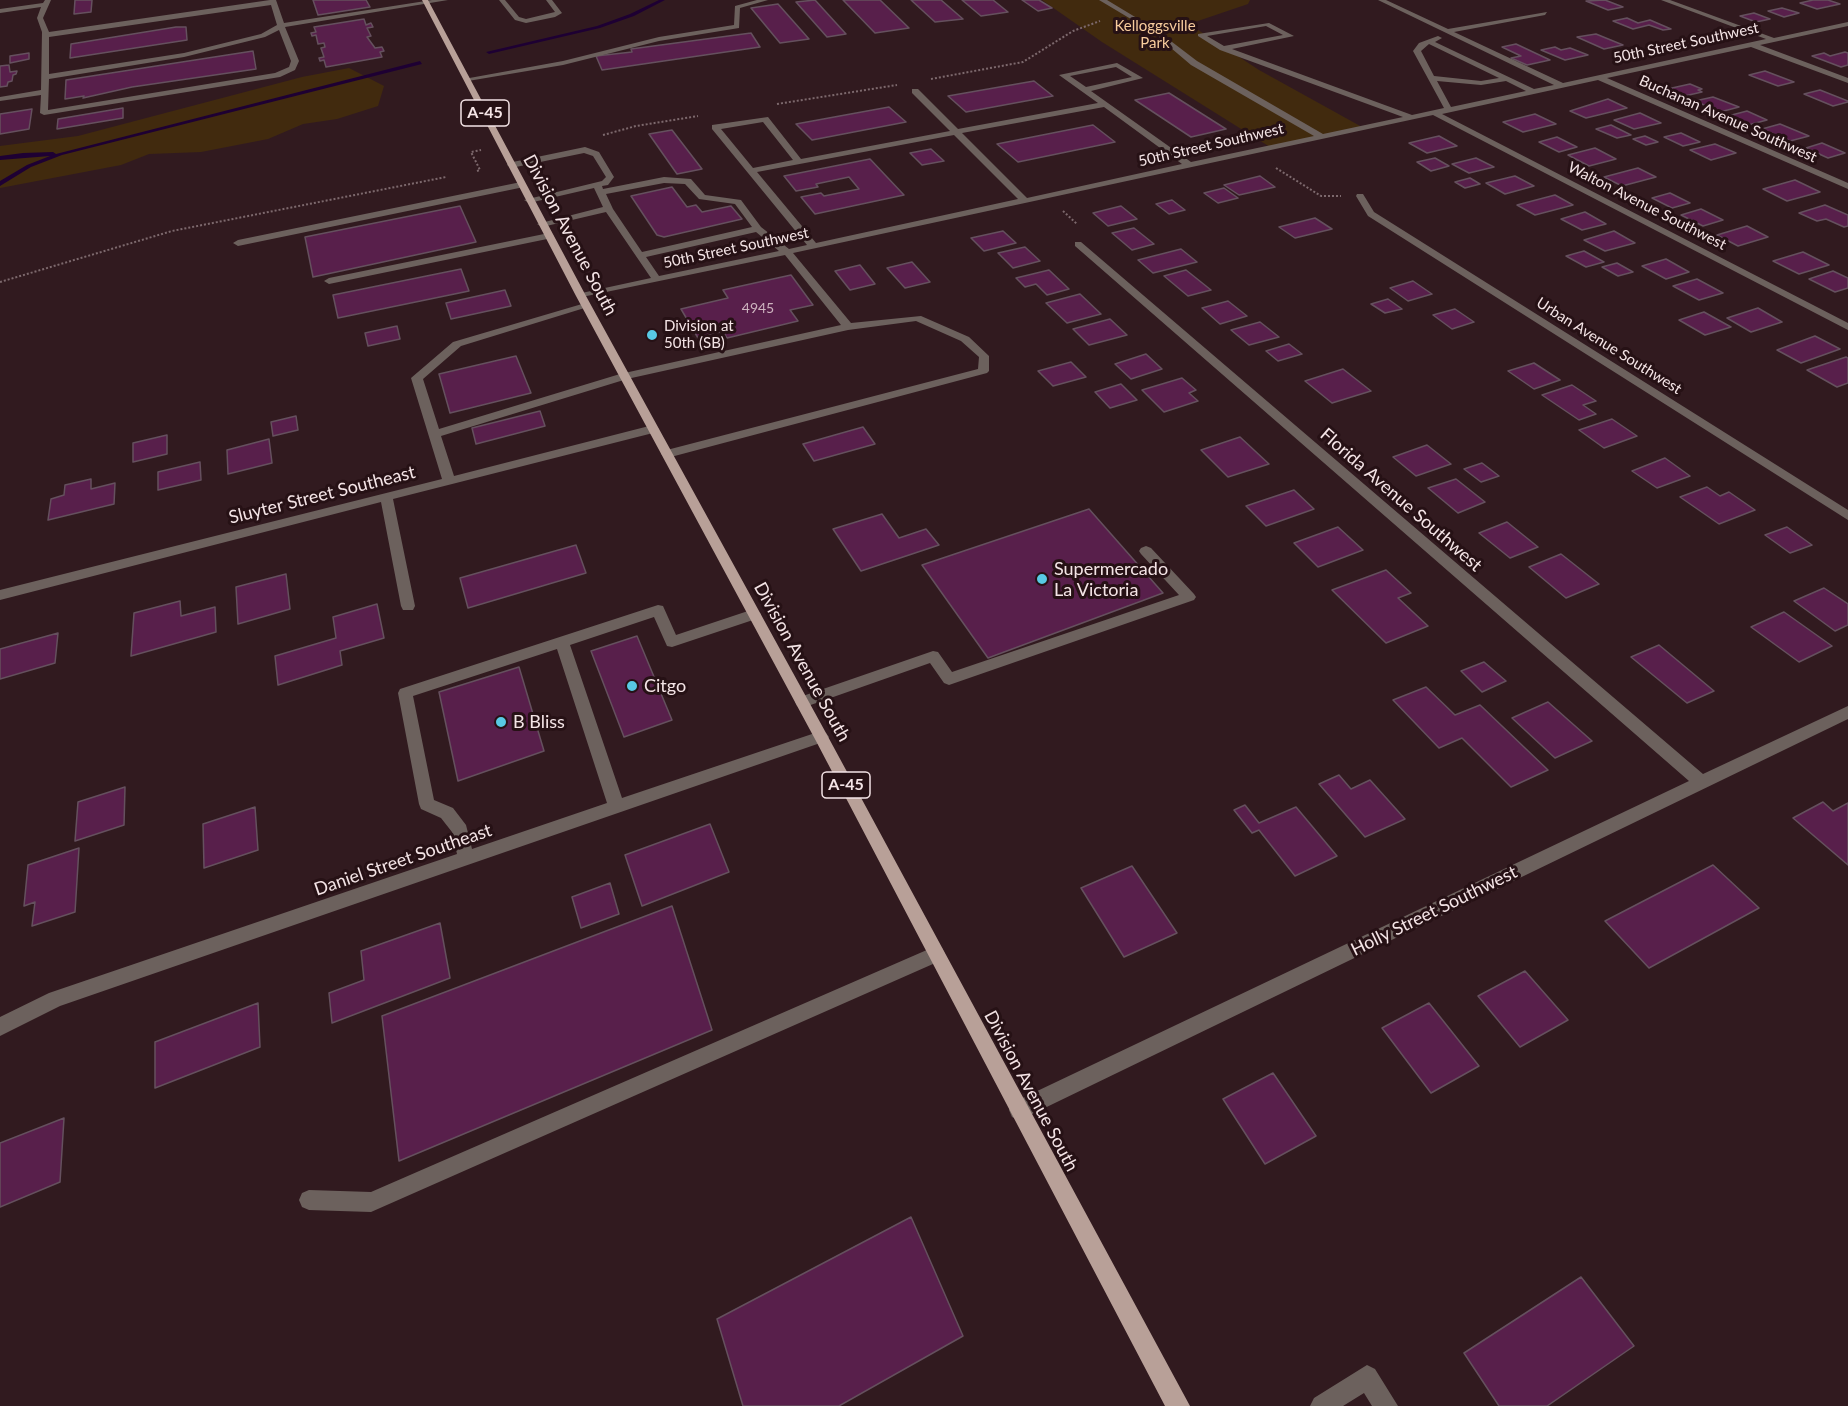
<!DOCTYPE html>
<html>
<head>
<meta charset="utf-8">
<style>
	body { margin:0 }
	canvas { display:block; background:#311a1f }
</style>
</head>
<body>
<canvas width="1848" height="1406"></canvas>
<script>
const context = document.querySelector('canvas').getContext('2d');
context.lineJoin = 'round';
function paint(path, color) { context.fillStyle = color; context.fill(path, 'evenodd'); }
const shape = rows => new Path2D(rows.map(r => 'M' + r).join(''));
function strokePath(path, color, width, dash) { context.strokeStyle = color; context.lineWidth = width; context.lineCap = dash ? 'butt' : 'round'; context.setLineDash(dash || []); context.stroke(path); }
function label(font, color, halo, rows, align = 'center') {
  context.font = font + ' Lato,sans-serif'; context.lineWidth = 6; context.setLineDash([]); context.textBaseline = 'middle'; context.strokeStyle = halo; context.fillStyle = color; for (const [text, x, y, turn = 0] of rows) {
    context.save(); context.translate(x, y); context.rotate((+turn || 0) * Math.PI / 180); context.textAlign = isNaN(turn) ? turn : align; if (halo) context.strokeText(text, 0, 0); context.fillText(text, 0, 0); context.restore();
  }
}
paint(shape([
	[1042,0,1250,0,1248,4,1189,24,1259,70,1362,127,1270,147,1102,42],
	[349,68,384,86,378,106,337,119,303,124,268,139,201,152,149,154,121,165,0,188,0,146,78,136,302,77]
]), '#412a0e');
paint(shape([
	[659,0,665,0,634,16,600,28,489,54,486,52,597,26,630,14,659,0],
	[420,61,422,64,62,155,31,167,0,186,0,181,27,165,50,156,0,160,0,156,23,153,53,152,56,154,420,61]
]), '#1e0033');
const building = shape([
	[75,0,92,0,91,12,74,14,75,0],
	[313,0,366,0,370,7,318,15,313,0],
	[815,0,846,34,827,37,796,2,815,0],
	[843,0,880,0,909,28,875,33,843,0],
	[911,0,941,0,963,19,935,22,911,0],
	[962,0,993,0,1008,12,981,16,962,0],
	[1022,0,1039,0,1052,8,1038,11,1022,0],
	[1605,0,1623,7,1608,10,1586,1,1605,0],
	[1813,0,1828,0,1840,4,1817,9,1800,3,1813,0],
	[778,4,809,39,780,43,751,8,778,4],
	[1782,8,1799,13,1784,17,1768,11,1782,8],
	[1754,13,1770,19,1756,22,1740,16,1754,13],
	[1627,18,1638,23,1650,20,1671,29,1663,30,1649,25,1633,29,1613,21,1627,18],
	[364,19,366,25,371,23,373,27,367,28,371,36,367,37,375,48,382,47,384,51,380,52,382,57,326,67,324,60,320,61,319,58,324,57,321,48,325,47,324,43,318,44,316,35,312,36,311,33,316,32,314,27,364,19],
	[176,27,186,27,187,40,70,58,71,44,176,27],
	[751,33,760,47,602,70,596,56,632,52,631,49,751,33],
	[1596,34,1623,45,1604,49,1577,37,1596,34],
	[1516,44,1550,60,1527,65,1511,58,1521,56,1502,47,1516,44],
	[1555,47,1561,50,1570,48,1588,55,1565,60,1541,50,1555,47],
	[253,51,256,69,132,87,83,98,84,96,65,99,66,80,253,51],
	[1845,52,1848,53,1848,65,1841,67,1812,56,1824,53,1830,56,1845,52],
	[29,53,29,59,10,63,10,56,29,53],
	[9,65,10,72,17,71,16,74,13,75,12,81,8,82,7,86,0,87,0,66,9,65],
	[1765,71,1794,82,1778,86,1749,75,1765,71],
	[1034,81,1053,96,966,112,948,96,1034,81],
	[1690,84,1702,89,1698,90,1702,92,1680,97,1663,90,1690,84],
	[1820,90,1848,101,1848,102,1833,106,1804,94,1820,90],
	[1169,93,1226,129,1191,137,1135,100,1169,93],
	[1713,97,1739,107,1720,112,1695,101,1713,97],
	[1608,99,1627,108,1586,118,1570,111,1608,99],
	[889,107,906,122,812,140,796,124,889,107],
	[123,108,123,118,57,129,58,119,123,108],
	[32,109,29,129,0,134,0,114,32,109],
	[1747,111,1767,120,1748,125,1728,116,1747,111],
	[1640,113,1661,123,1634,129,1614,120,1640,113],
	[1535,114,1556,124,1523,132,1503,122,1535,114],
	[1780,124,1809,136,1790,141,1762,129,1780,124],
	[1093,125,1115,142,1018,162,997,144,1093,125],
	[1611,125,1631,135,1617,138,1596,129,1611,125],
	[672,130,702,169,677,174,649,134,672,130],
	[1681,133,1700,142,1683,146,1664,137,1681,133],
	[1439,136,1457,146,1427,153,1409,143,1439,136],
	[1645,136,1658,142,1646,145,1633,139,1645,136],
	[1557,137,1577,147,1559,152,1539,142,1557,137],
	[1822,143,1845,153,1828,158,1806,148,1822,143],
	[1715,144,1736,153,1711,160,1690,150,1715,144],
	[1595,148,1616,159,1589,166,1568,155,1595,148],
	[931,149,944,161,922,165,910,153,931,149],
	[1435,158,1449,166,1431,171,1417,162,1435,158],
	[1476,158,1494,167,1469,173,1452,164,1476,158],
	[870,159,904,195,815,214,801,197,821,193,824,196,859,189,849,177,816,184,818,187,796,191,784,176,870,159],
	[1638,168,1656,177,1622,186,1604,177,1638,168],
	[1260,176,1275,187,1239,195,1224,185,1260,176],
	[1515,176,1534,186,1505,194,1486,183,1515,176],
	[1470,178,1480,184,1465,188,1455,182,1470,178],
	[1795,180,1820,192,1787,201,1763,189,1795,180],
	[672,187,687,207,696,205,702,212,731,206,742,219,664,237,657,235,631,196,672,187],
	[1224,188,1238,198,1218,203,1204,193,1224,188],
	[1670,193,1690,203,1672,208,1652,198,1670,193],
	[1555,195,1573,205,1535,215,1517,205,1555,195],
	[1172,200,1185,210,1169,214,1156,204,1172,200],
	[1825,205,1848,215,1848,226,1844,227,1826,219,1817,221,1799,213,1825,205],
	[460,206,476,242,313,277,305,237,460,206],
	[1121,206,1137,219,1108,226,1093,213,1121,206],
	[1701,209,1723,220,1703,226,1681,215,1701,209],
	[1585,212,1606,224,1582,230,1561,219,1585,212],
	[1315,218,1332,229,1295,238,1279,227,1315,218],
	[1747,226,1768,237,1738,246,1717,235,1747,226],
	[1134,228,1154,244,1132,250,1112,233,1134,228],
	[1003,231,1016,243,984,251,971,238,1003,231],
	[1614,231,1635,243,1605,251,1584,240,1614,231],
	[1025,247,1040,261,1013,268,998,253,1025,247],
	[1181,249,1197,262,1153,273,1138,260,1181,249],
	[1584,251,1604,262,1586,267,1566,256,1584,251],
	[1803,252,1829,265,1799,274,1773,261,1803,252],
	[1666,259,1689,272,1666,279,1642,266,1666,259],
	[912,262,930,282,905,288,887,268,912,262],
	[1617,263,1633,272,1618,276,1602,267,1617,263],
	[860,265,875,284,850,290,835,271,860,265],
	[461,269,469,291,338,318,333,295,461,269],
	[1049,270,1069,289,1047,295,1036,284,1025,287,1016,278,1049,270],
	[1186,270,1211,290,1188,296,1164,276,1186,270],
	[1833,271,1848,278,1848,288,1835,292,1809,279,1833,271],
	[791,275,813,305,790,310,798,321,727,338,723,331,698,338,681,309,728,298,723,290,791,275],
	[1697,279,1723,293,1699,300,1673,286,1697,279],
	[1413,281,1432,294,1408,301,1390,288,1413,281],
	[505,290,511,306,451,319,446,303,505,290],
	[1080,294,1101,314,1067,323,1046,303,1080,294],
	[1388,299,1402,309,1385,313,1371,304,1388,299],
	[1228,301,1247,316,1220,324,1202,308,1228,301],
	[1758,308,1782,322,1751,332,1727,318,1758,308],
	[1455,309,1474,322,1452,329,1433,315,1455,309],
	[1704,312,1731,327,1705,335,1679,320,1704,312],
	[1110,319,1127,335,1089,345,1073,329,1110,319],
	[1260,322,1279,337,1249,345,1231,330,1260,322],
	[397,326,400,339,368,346,365,333,397,326],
	[1815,336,1840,349,1801,363,1777,350,1815,336],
	[1289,344,1302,354,1278,361,1266,351,1289,344],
	[1146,354,1162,369,1131,379,1115,364,1146,354],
	[516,356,531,393,450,413,439,374,516,356],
	[1846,357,1848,358,1848,383,1837,387,1807,370,1846,357],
	[1071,362,1086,377,1053,386,1038,371,1071,362],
	[1534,363,1560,380,1534,389,1508,371,1534,363],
	[1343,369,1371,391,1332,403,1305,381,1343,369],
	[1182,378,1196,390,1189,393,1198,401,1164,412,1142,390,1182,378],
	[1121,384,1137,400,1110,408,1095,392,1121,384],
	[1572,385,1596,401,1583,405,1596,414,1579,420,1542,395,1572,385],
	[540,411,545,426,476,444,472,428,540,411],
	[296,416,298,430,273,436,271,422,296,416],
	[1612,419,1637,436,1604,448,1579,430,1612,419],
	[863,427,875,444,814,461,803,444,863,427],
	[167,435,167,454,133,462,133,443,167,435],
	[1240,437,1269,464,1228,477,1201,450,1240,437],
	[269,439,272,463,228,474,227,450,269,439],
	[1427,445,1451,464,1416,476,1393,457,1427,445],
	[1665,458,1690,476,1657,488,1632,471,1665,458],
	[200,462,201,480,158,490,158,472,200,462],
	[1482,463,1499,476,1481,482,1464,469,1482,463],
	[91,479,91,489,115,483,114,504,48,520,51,499,64,495,65,485,91,479],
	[1456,479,1485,502,1458,513,1428,488,1456,479],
	[1707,487,1720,496,1729,492,1755,510,1719,524,1680,497,1707,487],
	[1294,490,1314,509,1266,526,1246,506,1294,490],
	[1089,509,1163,593,988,658,922,565,1089,509],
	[882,514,899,538,926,529,939,545,861,571,833,529,882,514],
	[1507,522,1538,547,1510,558,1479,533,1507,522],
	[1338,527,1363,550,1318,567,1294,543,1338,527],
	[1787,527,1812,545,1790,553,1765,535,1787,527],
	[576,545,586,573,468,608,460,578,576,545],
	[1561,554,1599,584,1566,598,1529,567,1561,554],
	[1386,570,1411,593,1398,598,1428,626,1386,643,1332,590,1386,570],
	[286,574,290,609,238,624,236,587,286,574],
	[1824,588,1848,604,1848,625,1835,631,1794,601,1824,588],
	[180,601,181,616,215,607,216,632,131,656,134,613,180,601],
	[377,604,384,638,340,651,342,665,278,685,275,656,336,638,333,617,377,604],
	[1784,612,1832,646,1799,662,1751,627,1784,612],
	[58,633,55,663,0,679,0,649,58,633],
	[637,636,672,720,624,737,591,651,637,636],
	[1659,645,1714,691,1687,703,1631,657,1659,645],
	[1484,662,1506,681,1482,692,1461,671,1484,662],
	[519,667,544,751,458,781,439,692,519,667],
	[1426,687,1455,715,1480,705,1548,770,1511,787,1462,738,1439,748,1393,700,1426,687],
	[1548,702,1592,741,1555,758,1512,718,1548,702],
	[1339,775,1351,789,1370,780,1405,819,1365,837,1319,784,1339,775],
	[125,787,124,825,75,841,78,802,125,787],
	[1823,802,1833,811,1848,803,1848,865,1793,818,1823,802],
	[1245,805,1259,823,1296,807,1337,856,1295,876,1259,830,1252,833,1234,810,1245,805],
	[255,807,258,850,204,868,203,824,255,807],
	[710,824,729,872,642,906,625,855,710,824],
	[79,848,75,912,32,926,35,902,24,906,28,865,79,848],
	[1713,865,1759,908,1649,968,1605,921,1713,865],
	[1132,866,1177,933,1124,957,1081,888,1132,866],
	[610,883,619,914,581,928,572,897,610,883],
	[672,906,712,1030,399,1161,382,1016,672,906],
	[440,923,450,978,332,1023,329,993,364,980,361,951,440,923],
	[1525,971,1568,1020,1520,1047,1478,996,1525,971],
	[258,1003,260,1047,155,1088,155,1042,258,1003],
	[1429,1003,1479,1066,1431,1093,1382,1028,1429,1003],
	[1273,1073,1316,1136,1265,1164,1223,1099,1273,1073],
	[64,1118,60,1182,0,1207,0,1143,64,1118],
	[911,1217,963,1336,839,1406,743,1406,717,1319,911,1217],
	[1581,1277,1634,1346,1547,1406,1499,1406,1464,1353,1581,1277]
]);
paint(building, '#581f4b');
strokePath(building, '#65505e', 1.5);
strokePath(shape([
	[931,79,1023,62,1073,31,1100,21],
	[777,104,897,85],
	[603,135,636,126,698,116],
	[1276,168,1321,196,1341,196],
	[477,171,480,170,471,152,481,150],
	[1063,211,1077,224],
	[0,282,172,231,446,177]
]), '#7d696d', 2, [2, 2]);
paint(shape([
	[45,0,51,0,43,18,49,32,270,0,276,0,284,23,432,0,448,0,285,27,299,61,295,70,280,77,44,115,40,113,41,95,0,101,0,97,41,90,42,32,37,18,41,7,0,13,0,9,43,3,45,0],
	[271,5,277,25,261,34,184,53,49,74,49,37,271,5],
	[279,30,291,61,289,67,275,73,48,110,49,79,184,57,265,37,279,30],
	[499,0,505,0,519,17,526,19,555,12,546,0,552,0,562,13,555,17,526,23,515,20,499,0],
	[757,0,768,0,740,8,739,28,659,41,563,65,468,81,464,79,563,61,659,37,734,25,735,6,757,0],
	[1099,0,1107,0,1155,29,1197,61,1323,134,1403,117,1220,50,1198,36,1198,34,1269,23,1294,36,1232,49,1412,115,1444,108,1413,51,1419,43,1438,36,1442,38,1435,42,1534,89,1554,85,1378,0,1386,0,1448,29,1547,12,1545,15,1454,32,1563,83,1766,39,1661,0,1670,0,1774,38,1848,22,1848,26,1760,45,1848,78,1848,83,1751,47,1607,78,1848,183,1848,189,1598,80,1442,114,1848,323,1848,330,1433,115,793,253,851,323,921,316,969,337,989,356,989,371,987,373,667,458,661,454,663,451,978,369,979,357,961,341,916,321,848,330,627,379,441,436,454,476,653,425,659,429,657,432,393,499,415,606,413,610,403,610,401,606,381,502,0,600,0,590,442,479,411,378,453,342,582,304,591,306,461,346,423,379,439,429,620,374,841,325,785,255,577,298,577,294,651,278,606,212,542,227,537,224,603,207,594,188,529,203,524,200,602,181,606,177,593,156,584,153,511,168,507,165,508,163,585,147,599,152,614,177,608,185,602,186,603,189,664,177,691,179,705,195,741,200,761,227,789,249,807,245,712,129,712,125,768,117,801,159,950,131,912,93,912,89,918,89,958,129,1098,103,1059,75,1117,63,1143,78,1091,91,1191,162,1314,136,1191,65,1151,31,1099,0],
	[1266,26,1283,35,1224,46,1207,36,1266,26],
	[1429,44,1499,78,1481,81,1434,76,1421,51,1429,44],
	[1116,67,1132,77,1086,87,1070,76,1116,67],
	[1437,81,1481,85,1506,81,1526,91,1451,107,1437,81],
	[1104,107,1182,164,1027,198,962,133,1104,107],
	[763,122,793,160,753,168,721,129,763,122],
	[954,135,1018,199,816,243,757,172,954,135],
	[664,183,685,184,699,199,735,204,752,227,642,252,613,209,606,194,664,183],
	[756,232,779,251,659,276,646,257,756,232],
	[521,182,524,183,524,187,238,246,233,243,238,240,521,182],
	[1357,194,1363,194,1374,212,1848,510,1848,520,1368,216,1356,196,1357,194],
	[549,233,554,236,552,238,329,284,324,281,329,278,549,233],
	[1075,242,1081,242,1703,774,1848,706,1848,719,1026,1117,1019,1120,1012,1117,1009,1110,1012,1103,1689,781,1075,246,1075,242],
	[1146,546,1151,548,1194,594,1196,597,1194,600,949,685,944,683,930,663,802,708,797,706,795,702,797,698,933,651,938,652,952,672,1179,595,1141,554,1139,551,1141,548,1146,546],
	[658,605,663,606,676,635,754,609,761,614,759,618,672,647,667,646,654,617,570,645,622,798,821,731,826,733,829,737,826,741,60,1006,0,1036,0,1017,49,993,457,854,452,832,441,818,421,809,419,804,398,693,400,689,658,605],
	[557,649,607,803,472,849,466,825,453,808,434,800,413,696,557,649],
	[936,946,942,948,945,954,942,960,371,1212,309,1210,302,1207,299,1200,302,1193,309,1190,371,1192,936,946],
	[1367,1365,1375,1369,1398,1406,1372,1406,1364,1393,1343,1406,1310,1406,1314,1398,1367,1365]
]), '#6c615d');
paint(shape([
	[422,0,428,0,586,296,826,733,1190,1406,1165,1406,816,741,576,296,422,0]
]), '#b8a098');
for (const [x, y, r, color] of [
	[652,335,6,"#58c9e4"],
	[1042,579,6,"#58c9e4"],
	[632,686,6,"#58c9e4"],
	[501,722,6,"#58c9e4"]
]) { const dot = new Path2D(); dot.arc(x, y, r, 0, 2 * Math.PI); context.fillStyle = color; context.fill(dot); strokePath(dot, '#261115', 2); }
label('14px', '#cdb3bf', null, [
	["4945",758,308]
]);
label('15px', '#f8cc9d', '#261115', [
	["Kelloggsville",1155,26],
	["Park",1155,43]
]);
label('15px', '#f4e4e6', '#261115', [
	["50th Street Southwest",1686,43,-12],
	["Buchanan Avenue Southwest",1728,119,24],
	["50th Street Southwest",1211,145,-13],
	["Walton Avenue Southwest",1647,206,27],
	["50th Street Southwest",736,248,-12],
	["Urban Avenue Southwest",1609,346,32]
]);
label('15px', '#f4e4e6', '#261115', [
	["Division at",664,326],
	["50th (SB)",664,343]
], 'left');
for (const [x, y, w] of [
	[485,113,48],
	[846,785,48]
]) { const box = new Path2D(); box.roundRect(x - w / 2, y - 13, w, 26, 4.5); context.fillStyle = '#261115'; context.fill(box); strokePath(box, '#f4e4e6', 1.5); }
label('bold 16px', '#f4e4e6', null, [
	["A-45",485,113],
	["A-45",846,785]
]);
label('18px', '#f4e4e6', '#261115', [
	["Division Avenue South",570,235,62],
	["Sluyter Street Southeast",322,495,-14],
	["Florida Avenue Southwest",1401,500,41],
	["Division Avenue South",802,662,61],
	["Daniel Street Southeast",403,860,-19],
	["Holly Street Southwest",1434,911,-26],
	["Division Avenue South",1031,1091,62]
]);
label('18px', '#f4e4e6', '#261115', [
	["Supermercado",1054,569],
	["La Victoria",1054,590],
	["Citgo",644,686],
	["B Bliss",513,722]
], 'left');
</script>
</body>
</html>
